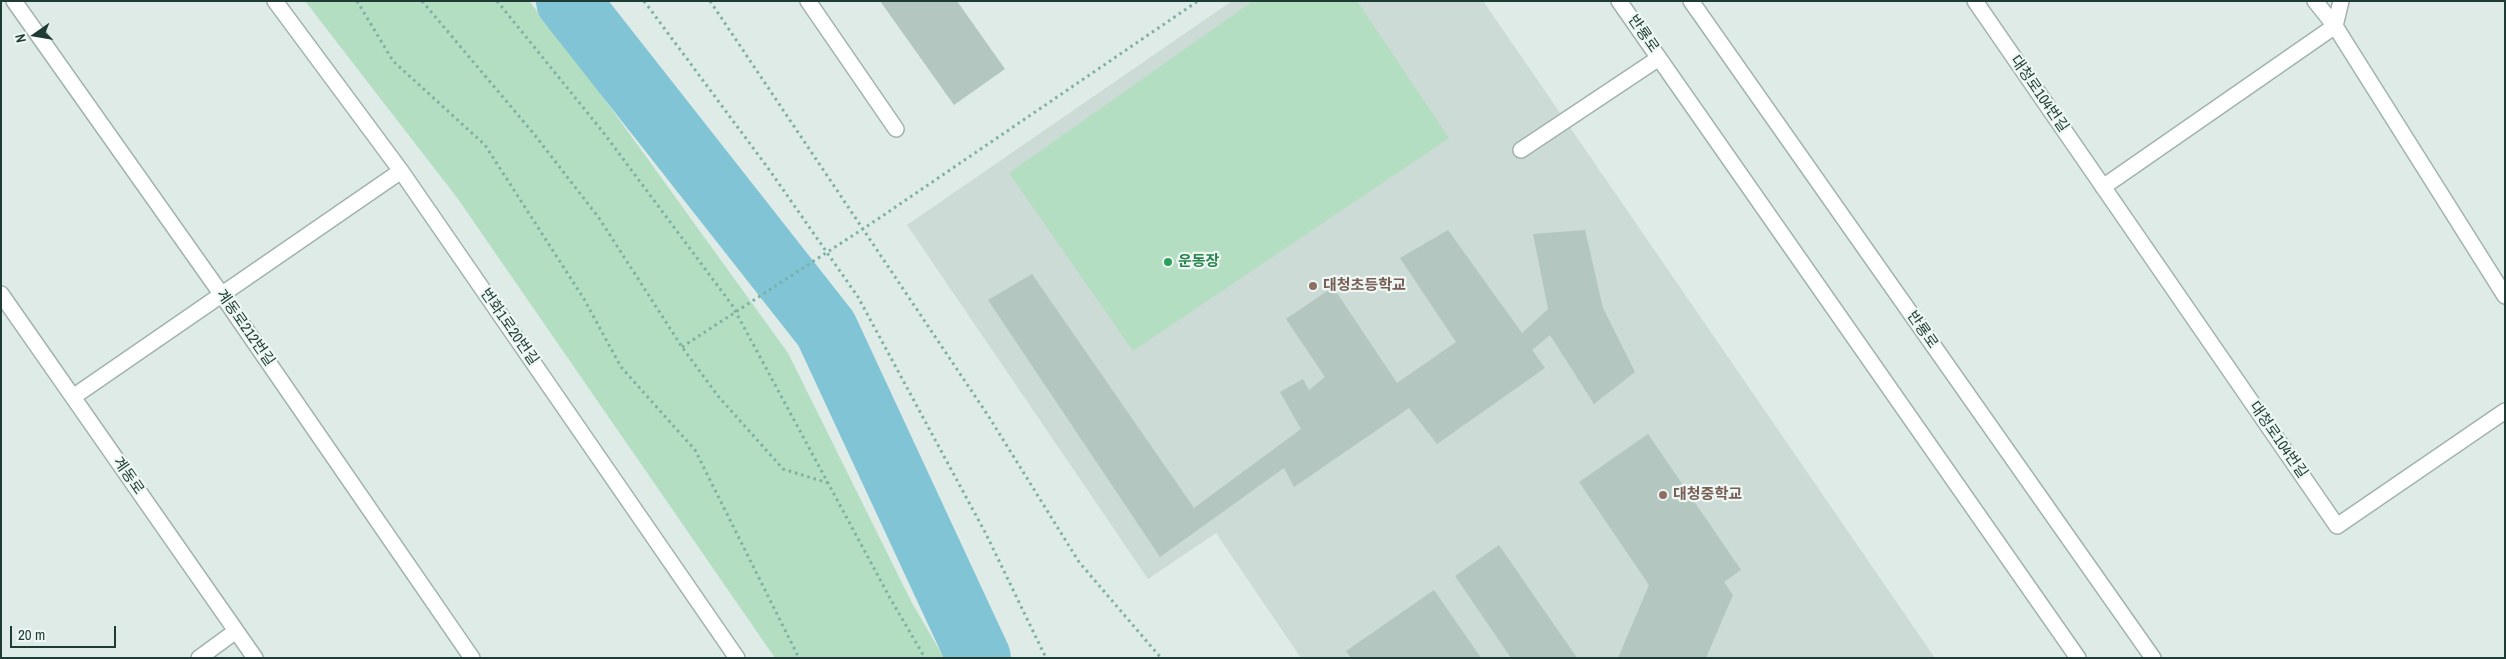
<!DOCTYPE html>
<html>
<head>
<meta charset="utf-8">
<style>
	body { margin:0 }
	#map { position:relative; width:2506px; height:659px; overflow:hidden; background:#deebe6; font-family:"Archivo Narrow",sans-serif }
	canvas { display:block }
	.frame { position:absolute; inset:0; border:2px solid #1e3c35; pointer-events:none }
	.north { position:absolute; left:10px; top:10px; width:50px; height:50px; -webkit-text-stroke:4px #eef7f3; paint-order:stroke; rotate:257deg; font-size:14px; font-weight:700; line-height:20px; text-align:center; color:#1e3c35 }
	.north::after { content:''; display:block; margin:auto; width:18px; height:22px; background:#1e3c35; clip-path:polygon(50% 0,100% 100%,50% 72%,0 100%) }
	.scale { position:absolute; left:10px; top:626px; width:106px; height:22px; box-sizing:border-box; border:2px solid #1e3c35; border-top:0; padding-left:6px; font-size:15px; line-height:18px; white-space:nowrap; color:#1e3c35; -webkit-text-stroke:4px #eef7f3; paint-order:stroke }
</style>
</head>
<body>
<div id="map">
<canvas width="2506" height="659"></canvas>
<div class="frame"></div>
<div class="north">N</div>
<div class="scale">20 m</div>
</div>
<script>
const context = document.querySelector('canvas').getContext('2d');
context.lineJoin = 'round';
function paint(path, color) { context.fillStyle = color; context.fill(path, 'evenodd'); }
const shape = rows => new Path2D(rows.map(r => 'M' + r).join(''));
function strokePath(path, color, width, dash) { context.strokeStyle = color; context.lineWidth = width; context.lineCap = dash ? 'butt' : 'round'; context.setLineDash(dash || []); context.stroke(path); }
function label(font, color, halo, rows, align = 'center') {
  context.font = font + ' "Archivo Narrow","Noto Sans KR",sans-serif'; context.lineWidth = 4.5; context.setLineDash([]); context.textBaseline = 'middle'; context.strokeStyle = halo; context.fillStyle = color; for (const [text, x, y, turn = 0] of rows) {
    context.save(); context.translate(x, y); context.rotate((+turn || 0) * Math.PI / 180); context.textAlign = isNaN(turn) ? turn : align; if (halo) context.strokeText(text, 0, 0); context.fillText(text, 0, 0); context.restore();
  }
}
paint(shape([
	[1232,1,1483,1,1935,658,1301,658,1216,533,1148,579,907,225]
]), '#ccdbd5');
paint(shape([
	[305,1,529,1,574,57,788,353,912,603,944,658,775,658,458,199],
	[1253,1,1357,1,1449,138,1133,351,1009,173]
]), '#b4dec2');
strokePath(shape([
	[568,1,826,329,979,658]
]), '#80c4d6', 64);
paint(shape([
	[880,1,957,1,1005,69,954,105],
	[1448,230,1522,333,1548,309,1533,234,1585,230,1603,308,1635,372,1594,404,1550,335,1532,350,1545,368,1437,444,1409,408,1294,487,1284,468,1160,557,988,300,1032,274,1194,508,1301,429,1280,392,1303,379,1309,390,1325,377,1286,319,1333,287,1397,383,1456,342,1400,258],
	[1648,434,1741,570,1724,582,1733,595,1706,658,1618,658,1649,585,1579,482],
	[1499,545,1577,658,1511,658,1455,576],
	[1434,590,1481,658,1351,658,1346,651]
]), '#b3c6bf');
const minor = shape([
	[14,1,222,295,472,658],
	[275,1,401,171,737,658],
	[808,1,896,129],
	[1619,1,2078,658],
	[1691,1,2153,658],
	[1975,1,2337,526,2505,411],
	[2315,1,2335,26,2505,296],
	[1521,150,1659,58],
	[2103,187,2335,26,2341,1],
	[1,294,255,658],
	[73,397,401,171],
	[199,658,236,631]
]);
strokePath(minor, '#a1b3ad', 18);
strokePath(shape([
	[357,1,393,61,485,145,584,299,621,367,695,450,799,658],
	[422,1,534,134,599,218,682,347,718,396,783,469,828,483],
	[497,1,603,132,732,305,890,598,925,658],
	[644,1,768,168,858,297,986,534,1046,658],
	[710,1,989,417,1079,562,1161,658],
	[878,219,1198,1]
]), '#7bb1a3', 3, [2.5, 4]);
strokePath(minor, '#fff', 15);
strokePath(shape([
	[682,347,878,219]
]), '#7bb1a3', 3, [2.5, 4]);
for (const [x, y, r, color] of [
	[1168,262,5,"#2e9e5b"],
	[1313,286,5,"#8d6e63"],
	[1663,495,5,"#8d6e63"]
]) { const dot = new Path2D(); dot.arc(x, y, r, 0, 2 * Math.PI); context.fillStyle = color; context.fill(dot); strokePath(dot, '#eef7f3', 2); }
label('15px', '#1e3c35', '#eef7f3', [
	["반룡로",1643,34,55],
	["대청로104번길",2039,94,55],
	["번화1로20번길",509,327,55],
	["계동로212번길",245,328,55],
	["반룡로",1922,330,55],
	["대청로104번길",2278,440,55],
	["계동로",128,476,55]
]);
label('bold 15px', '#27864d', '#eef7f3', [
	["운동장",1178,262]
], 'left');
label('bold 15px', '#785e54', '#eef7f3', [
	["대청초등학교",1323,286],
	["대청중학교",1673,495]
], 'left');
</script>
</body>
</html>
